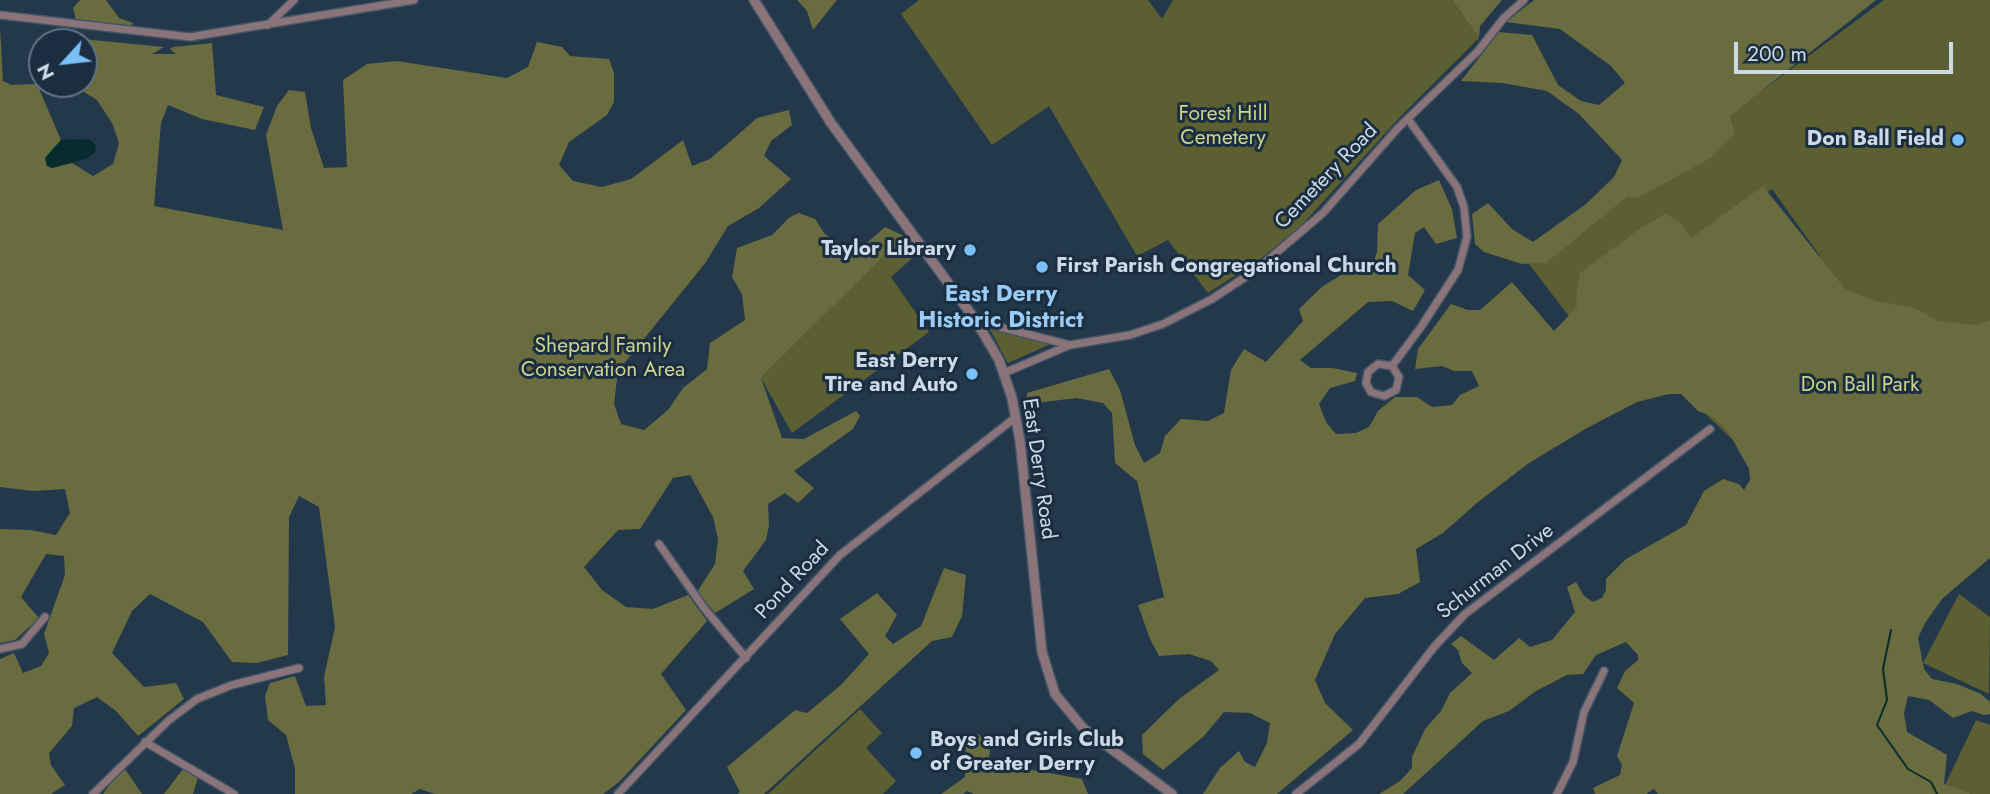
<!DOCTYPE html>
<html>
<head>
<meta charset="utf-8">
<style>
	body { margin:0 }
	#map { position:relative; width:1990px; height:794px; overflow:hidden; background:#24384b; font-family:Jost,sans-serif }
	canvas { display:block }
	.north { position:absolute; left:28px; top:28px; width:70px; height:70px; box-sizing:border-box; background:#1a2e40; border:2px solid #627382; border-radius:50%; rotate:243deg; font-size:19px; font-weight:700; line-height:28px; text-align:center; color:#cddae6 }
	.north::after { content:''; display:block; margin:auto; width:24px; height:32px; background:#79bff8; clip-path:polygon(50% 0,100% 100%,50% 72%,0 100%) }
	.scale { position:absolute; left:1734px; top:42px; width:219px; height:32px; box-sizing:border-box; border:4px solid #cddae6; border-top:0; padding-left:9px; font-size:21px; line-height:24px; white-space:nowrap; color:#cddae6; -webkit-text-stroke:5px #1a2e40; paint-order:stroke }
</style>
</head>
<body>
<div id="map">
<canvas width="1990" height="794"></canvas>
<div class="north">N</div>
<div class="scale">200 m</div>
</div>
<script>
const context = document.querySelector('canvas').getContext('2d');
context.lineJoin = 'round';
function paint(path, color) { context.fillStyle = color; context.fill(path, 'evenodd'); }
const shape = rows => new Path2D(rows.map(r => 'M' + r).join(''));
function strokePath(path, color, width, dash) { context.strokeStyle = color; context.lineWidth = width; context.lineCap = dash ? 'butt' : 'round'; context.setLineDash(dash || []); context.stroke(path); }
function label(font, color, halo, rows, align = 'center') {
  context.font = font + ' Jost,sans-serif'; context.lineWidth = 6; context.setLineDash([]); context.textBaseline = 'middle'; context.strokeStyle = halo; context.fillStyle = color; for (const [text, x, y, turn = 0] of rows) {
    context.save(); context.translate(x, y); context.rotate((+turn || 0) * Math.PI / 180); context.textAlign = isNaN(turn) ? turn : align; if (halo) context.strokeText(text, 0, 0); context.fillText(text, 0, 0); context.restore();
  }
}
paint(shape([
	[919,0,1148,0,1162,19,1173,0,1452,0,1479,38,1401,116,1300,227,1259,260,1208,293,1168,240,1137,256,1049,106,992,145,901,14],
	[1884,0,1990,0,1990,556,1739,446,1661,371,1820,256,1772,189,1578,328,1529,264],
	[904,236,918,253,891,277,929,332,792,433,761,378],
	[988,326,1053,343,1008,363],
	[1959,594,1990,617,1989,694,1923,663],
	[860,709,882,733,866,748,896,781,883,794,768,794],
	[1976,720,1990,725,1990,794,1972,794,1945,785]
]), '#5b5f32');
paint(shape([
	[80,0,106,0,119,18,133,23,129,30,77,23,73,8],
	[797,0,837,0,813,30,807,11],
	[1452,0,1502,0,1480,26,1479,38],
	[1534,0,1876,0,1730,116,1735,134,1711,158,1637,198,1628,196,1546,263,1522,264,1484,252,1475,244,1472,214,1488,203,1512,229,1533,242,1586,204,1614,177,1622,160,1579,114,1547,91,1502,83,1461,81,1499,32,1532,35,1558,85,1581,101,1599,105,1625,83,1611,66,1560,29,1506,22],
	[0,27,3,81,11,85,37,84,61,140,45,158,52,168,72,163,93,176,113,164,119,143,112,123,97,100,71,84,84,84,84,42,63,42,62,37,164,47,152,54,176,54,170,49,173,47,212,43,216,95,264,107,255,130,202,119,168,105,161,123,154,206,283,230,266,135,277,106,289,90,305,92,311,128,324,168,347,167,343,80,367,64,397,61,507,78,528,67,537,42,562,47,570,56,609,59,614,73,614,102,607,115,569,142,559,165,573,181,602,187,631,179,683,140,692,166,710,159,757,118,789,110,792,125,771,141,764,156,791,179,759,208,728,226,706,262,618,371,614,404,621,424,644,430,668,410,683,388,707,369,710,343,745,320,742,294,732,277,737,248,772,235,790,217,799,213,815,219,825,234,846,248,868,242,885,227,904,236,761,378,782,438,804,439,856,411,860,416,853,429,794,471,814,488,798,503,785,493,768,504,769,525,766,540,743,571,754,589,715,613,697,592,715,564,718,539,713,517,690,475,673,478,640,529,618,530,584,567,602,590,626,607,653,609,688,595,707,621,661,674,686,710,619,782,603,794,435,794,420,789,411,794,295,794,295,769,286,735,268,720,265,696,270,683,295,676,306,706,326,705,324,677,335,627,319,507,299,496,289,517,288,655,257,663,232,662,203,622,150,594,132,611,112,653,144,687,176,683,184,699,138,736,116,711,97,697,74,708,72,726,49,753,51,765,65,785,51,794,0,794,0,659,14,653,23,673,41,666,49,653,44,634,65,575,64,556,46,554,21,597,39,618,15,640,0,643,0,529,30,530,56,535,70,513,65,489,33,491,0,487],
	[1439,180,1452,209,1457,238,1436,244,1424,227,1415,233,1408,275,1425,290,1413,311,1392,301,1368,302,1300,360,1311,368,1332,368,1357,373,1355,381,1330,388,1319,404,1326,422,1336,434,1356,433,1369,427,1378,411,1395,397,1417,397,1432,407,1452,405,1460,395,1479,386,1472,371,1454,371,1442,366,1415,369,1418,349,1451,304,1468,310,1480,310,1512,282,1554,331,1577,307,1576,296,1580,273,1642,227,1665,214,1677,219,1691,238,1763,186,1846,290,1876,301,1915,308,1938,321,1975,325,1990,320,1990,558,1942,599,1925,623,1918,638,1924,669,1932,679,1957,684,1981,694,1990,702,1990,714,1984,715,1972,711,1953,718,1929,700,1908,696,1904,713,1907,732,1947,755,1944,784,1972,794,1658,794,1654,789,1646,794,1595,794,1593,788,1620,775,1622,765,1617,756,1634,703,1617,688,1625,671,1638,660,1638,655,1626,642,1596,655,1583,674,1567,675,1536,691,1509,711,1483,721,1403,794,1379,794,1400,781,1412,768,1412,757,1425,729,1441,711,1450,693,1472,673,1462,663,1458,650,1451,644,1461,636,1494,660,1519,638,1530,647,1552,640,1575,612,1567,587,1576,582,1584,596,1593,602,1602,598,1606,590,1606,579,1626,559,1686,525,1704,491,1723,479,1739,484,1744,490,1750,480,1749,469,1729,433,1714,417,1698,411,1681,394,1669,394,1637,402,1587,428,1529,463,1478,502,1443,533,1416,549,1420,582,1398,594,1365,598,1335,634,1315,680,1325,703,1353,730,1277,794,1203,794,1220,768,1239,751,1245,762,1255,767,1267,743,1270,723,1250,713,1224,712,1204,736,1163,770,1143,754,1142,735,1179,699,1219,670,1211,661,1189,654,1159,656,1150,639,1138,605,1164,597,1137,481,1115,463,1112,413,1103,403,1077,398,1026,404,1027,393,1109,369,1120,390,1135,445,1144,463,1160,453,1165,436,1181,419,1208,421,1224,413,1231,370,1244,349,1266,362,1303,321,1299,309,1323,286,1348,271,1369,275,1377,252,1378,224,1416,190],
	[944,568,966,575,962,616,952,637,932,641,764,794,737,794,740,792,727,767,795,710,807,713,841,685,869,654,840,619,877,593,897,615,885,636,893,644,921,626],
	[978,734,990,742,989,770,1016,767,1082,779,1088,794,974,794,967,791,963,794,941,794,965,777,966,739],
	[125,769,142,794,103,794,110,784],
	[183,769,198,777,193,794,164,794]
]), '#686c3e');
paint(shape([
	[75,139,91,140,96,146,95,153,85,159,52,168,47,166,45,158,61,140]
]), '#072c2d');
strokePath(shape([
	[1891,630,1883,669,1887,700,1877,725,1908,769,1931,782,1937,794]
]), '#072c2d', 2);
const minor = shape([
	[0,15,190,37,414,0],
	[268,25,294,0],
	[976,321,1070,345],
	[1392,366,1399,377,1396,390,1384,396,1371,392,1366,383,1368,372,1378,364,1392,366,1421,327,1458,270,1467,237,1464,207,1457,187,1408,119],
	[1004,373,1070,345,1130,335,1163,324,1212,299,1256,270,1323,213,1398,128,1478,51,1503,19,1524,0],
	[659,544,704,608,746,658],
	[0,649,22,644,45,617],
	[145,742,234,794],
	[93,794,168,721,197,699,232,685,299,668],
	[618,794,840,555,1016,417],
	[1296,794,1359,744,1434,647,1465,614,1710,429],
	[1557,794,1573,762,1584,712,1604,671]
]);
const tertiary = shape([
	[754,0,831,123,976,321,999,360,1012,398,1020,441,1042,652,1055,694,1083,728,1172,794]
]);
strokePath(minor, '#425567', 10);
strokePath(tertiary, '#425567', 12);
strokePath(minor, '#8a747a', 7);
strokePath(tertiary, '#8a747a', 9);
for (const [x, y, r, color] of [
	[1958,140,7,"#79bff8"],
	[970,250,7,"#79bff8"],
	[1042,267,7,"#79bff8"],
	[972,374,7,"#79bff8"],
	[916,753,7,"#79bff8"]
]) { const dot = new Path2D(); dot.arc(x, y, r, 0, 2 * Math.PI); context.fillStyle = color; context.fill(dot); strokePath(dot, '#1a2e40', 2.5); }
label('21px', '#ced58a', '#1a2e40', [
	["Forest Hill",1223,115],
	["Cemetery",1223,139],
	["Shepard Family",603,347],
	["Conservation Area",603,371],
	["Don Ball Park",1860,386]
]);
label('bold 21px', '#cddae6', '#1a2e40', [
	["Don Ball Field",1944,140],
	["Taylor Library",956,250],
	["First Parish Congregational Church",1056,267,"left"],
	["East Derry",958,362],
	["Tire and Auto",958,386],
	["Boys and Girls Club",930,741,"left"],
	["of Greater Derry",930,765,"left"]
], 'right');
label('21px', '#cddae6', '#1a2e40', [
	["Cemetery Road",1327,177,-46],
	["East Derry Road",1038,469,82],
	["Schurman Drive",1496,572,-38],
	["Pond Road",793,581,-47]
]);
label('bold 23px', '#9accf7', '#1a2e40', [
	["East Derry",1001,295],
	["Historic District",1001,321]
]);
</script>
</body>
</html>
